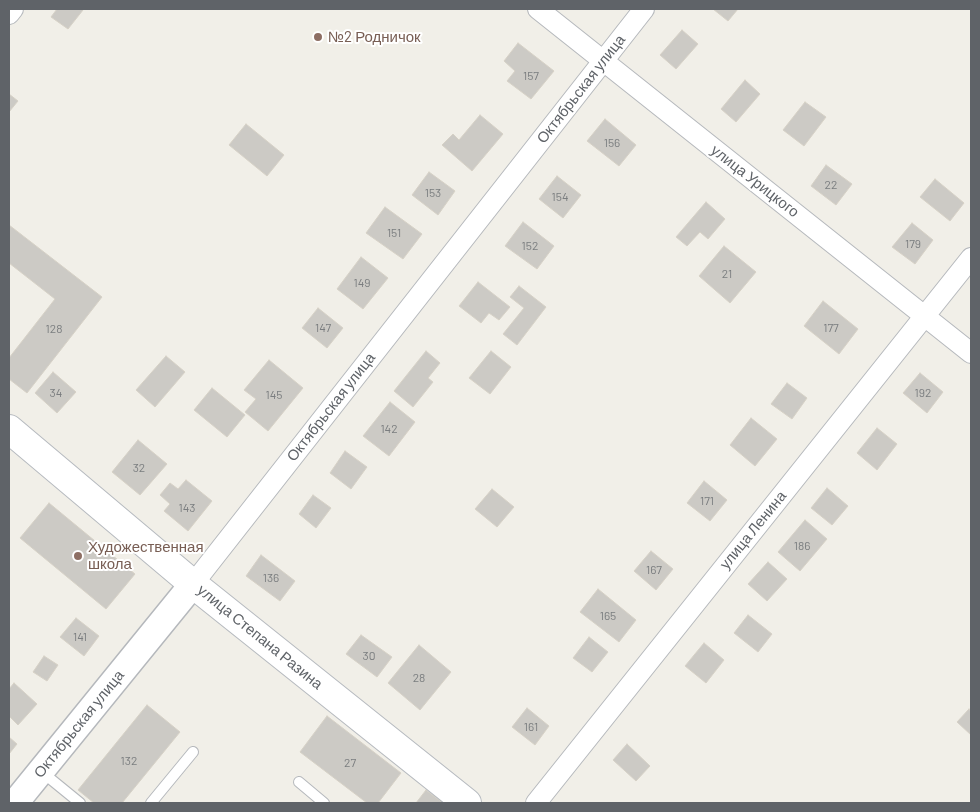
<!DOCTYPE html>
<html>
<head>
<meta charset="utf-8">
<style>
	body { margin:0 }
	#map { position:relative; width:980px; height:812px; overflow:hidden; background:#f1efe8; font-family:Barlow,sans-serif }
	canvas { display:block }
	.frame { position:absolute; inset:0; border:10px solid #5f6368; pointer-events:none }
</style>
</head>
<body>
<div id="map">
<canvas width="980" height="812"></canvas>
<div class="frame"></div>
</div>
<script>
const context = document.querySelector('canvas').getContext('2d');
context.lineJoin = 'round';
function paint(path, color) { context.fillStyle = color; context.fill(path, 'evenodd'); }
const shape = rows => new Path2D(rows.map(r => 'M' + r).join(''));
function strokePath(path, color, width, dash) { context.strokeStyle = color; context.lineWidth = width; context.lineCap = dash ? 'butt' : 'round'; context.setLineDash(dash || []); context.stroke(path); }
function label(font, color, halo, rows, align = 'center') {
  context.font = font + ' Barlow,sans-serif'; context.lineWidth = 4; context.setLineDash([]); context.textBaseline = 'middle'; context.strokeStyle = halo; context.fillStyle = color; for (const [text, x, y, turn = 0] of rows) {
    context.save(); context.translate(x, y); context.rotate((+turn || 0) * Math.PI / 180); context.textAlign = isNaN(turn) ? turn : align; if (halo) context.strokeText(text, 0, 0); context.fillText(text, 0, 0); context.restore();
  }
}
const building = shape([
	[57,9,81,9,83,10,68,29,51,17,57,9],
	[713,9,738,9,728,21,713,9],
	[682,30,698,44,676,69,660,55,682,30],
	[518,43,554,71,531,99,507,81,515,71,504,61,518,43],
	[745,80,760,94,736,122,721,109,745,80],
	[9,94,18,101,9,112,9,94],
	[805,102,826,117,804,146,783,130,805,102],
	[480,115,503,134,472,171,442,145,453,134,459,140,480,115],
	[605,119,636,145,619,166,587,141,605,119],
	[246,124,284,155,267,176,229,145,246,124],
	[826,165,852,184,836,205,811,186,826,165],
	[429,172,455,191,438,215,412,195,429,172],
	[557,176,581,195,563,218,539,199,557,176],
	[935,179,964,203,950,221,920,197,935,179],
	[706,202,725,219,708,239,700,232,687,246,676,237,706,202],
	[385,207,422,234,403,259,366,233,385,207],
	[523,222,554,246,537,269,505,246,523,222],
	[912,223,933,240,915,264,892,247,912,223],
	[9,225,102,297,27,393,9,379,9,358,55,299,9,263,9,225],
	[724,246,756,272,730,303,699,276,724,246],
	[361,257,388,278,363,309,337,289,361,257],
	[478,282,510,307,499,320,489,313,481,323,459,306,478,282],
	[519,286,546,307,517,345,503,334,524,308,510,297,519,286],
	[823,301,858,329,839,354,804,326,823,301],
	[318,308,343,328,327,348,302,328,318,308],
	[426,351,440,363,428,378,433,382,413,407,394,391,426,351],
	[491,351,511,367,490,394,469,378,491,351],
	[166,356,185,372,155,407,136,390,166,356],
	[269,360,303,388,268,431,245,412,256,399,244,390,269,360],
	[53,372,76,392,57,413,35,393,53,372],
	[920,373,943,392,927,413,903,393,920,373],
	[787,383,807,398,792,419,771,404,787,383],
	[212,388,245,415,227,437,194,410,212,388],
	[390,402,415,422,389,456,363,436,390,402],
	[751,418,777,439,755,466,730,445,751,418],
	[877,428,897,444,877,470,857,453,877,428],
	[138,440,167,464,140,495,112,472,138,440],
	[345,451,367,467,351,489,330,473,345,451],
	[186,480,212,501,188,531,164,511,170,504,160,495,170,483,178,489,186,480],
	[704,481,727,500,710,521,687,503,704,481],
	[827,488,848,506,832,525,811,508,827,488],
	[492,489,514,507,497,527,475,509,492,489],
	[313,495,331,508,316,528,299,514,313,495],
	[49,503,135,574,106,609,20,538,49,503],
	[805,520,827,539,800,571,778,552,805,520],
	[651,551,673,569,656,590,634,571,651,551],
	[261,555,295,581,280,601,246,576,261,555],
	[768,562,787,579,767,601,748,584,768,562],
	[598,589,636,620,619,642,580,612,598,589],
	[748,615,772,634,758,652,734,633,748,615],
	[76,618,99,636,84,656,60,637,76,618],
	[361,635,392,657,377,677,346,654,361,635],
	[589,637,608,652,592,672,573,658,589,637],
	[704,643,724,660,706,683,685,666,704,643],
	[419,645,451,672,420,710,388,683,419,645],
	[44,656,58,665,47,681,33,672,44,656],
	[14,683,37,704,18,725,9,716,9,689,14,683],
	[147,705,180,732,122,803,94,803,78,790,147,705],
	[527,708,549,726,535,745,512,727,527,708],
	[969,709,971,712,971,735,957,722,969,709],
	[327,716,401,773,378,803,367,803,300,752,327,716],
	[9,737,17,744,9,754,9,737],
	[627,744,650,766,636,781,613,760,627,744],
	[426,790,443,803,416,803,426,790]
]);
paint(building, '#cccac5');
strokePath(building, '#d6d1c6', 1);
const service = shape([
	[42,772,80,803],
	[299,782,324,803],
	[151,803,193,752]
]);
const minor = shape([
	[538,9,971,353],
	[9,14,13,9],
	[193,584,644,9],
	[536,803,971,258]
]);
const tertiary = shape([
	[15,803,193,584]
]);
const secondary = shape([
	[9,429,193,584,467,803]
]);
strokePath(service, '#b5b8bc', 12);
strokePath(minor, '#b5b8bc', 22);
strokePath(tertiary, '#b5b8bc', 29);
strokePath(secondary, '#b6babf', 30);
strokePath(service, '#fff', 10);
strokePath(minor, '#fff', 20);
strokePath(tertiary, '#fff', 26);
strokePath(secondary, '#fff', 28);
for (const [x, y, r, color] of [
	[318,37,5,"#8d6e63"],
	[78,556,5,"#8d6e63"]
]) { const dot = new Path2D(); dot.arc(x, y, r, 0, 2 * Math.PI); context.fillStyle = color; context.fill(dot); strokePath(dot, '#fff', 2); }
label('12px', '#7a7d7f', null, [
	["157",531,76],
	["156",612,143],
	["22",831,185],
	["153",433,193],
	["154",560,197],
	["151",394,233],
	["179",913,244],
	["152",530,246],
	["21",727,274],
	["149",362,283],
	["147",323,328],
	["177",831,328],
	["128",54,329],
	["34",56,393],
	["192",923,393],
	["145",274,395],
	["142",389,429],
	["32",139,468],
	["171",707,501],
	["143",187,508],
	["186",802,546],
	["167",654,570],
	["136",271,578],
	["165",608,616],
	["141",80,637],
	["30",369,656],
	["28",419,678],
	["161",531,727],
	["132",129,761],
	["27",350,763]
]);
label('15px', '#785e54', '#fff', [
	["№2 Родничок",328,37],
	["Художественная",88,547],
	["школа",88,564]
], 'left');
label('15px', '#5f6368', '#fff', [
	["Октябрьская улица",581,89,-52],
	["улица Урицкого",755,181,38],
	["Октябрьская улица",331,407,-52],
	["улица Ленина",753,530,-51],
	["улица Степана Разина",260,637,39],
	["Октябрьская улица",79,724,-51]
]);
</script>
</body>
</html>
